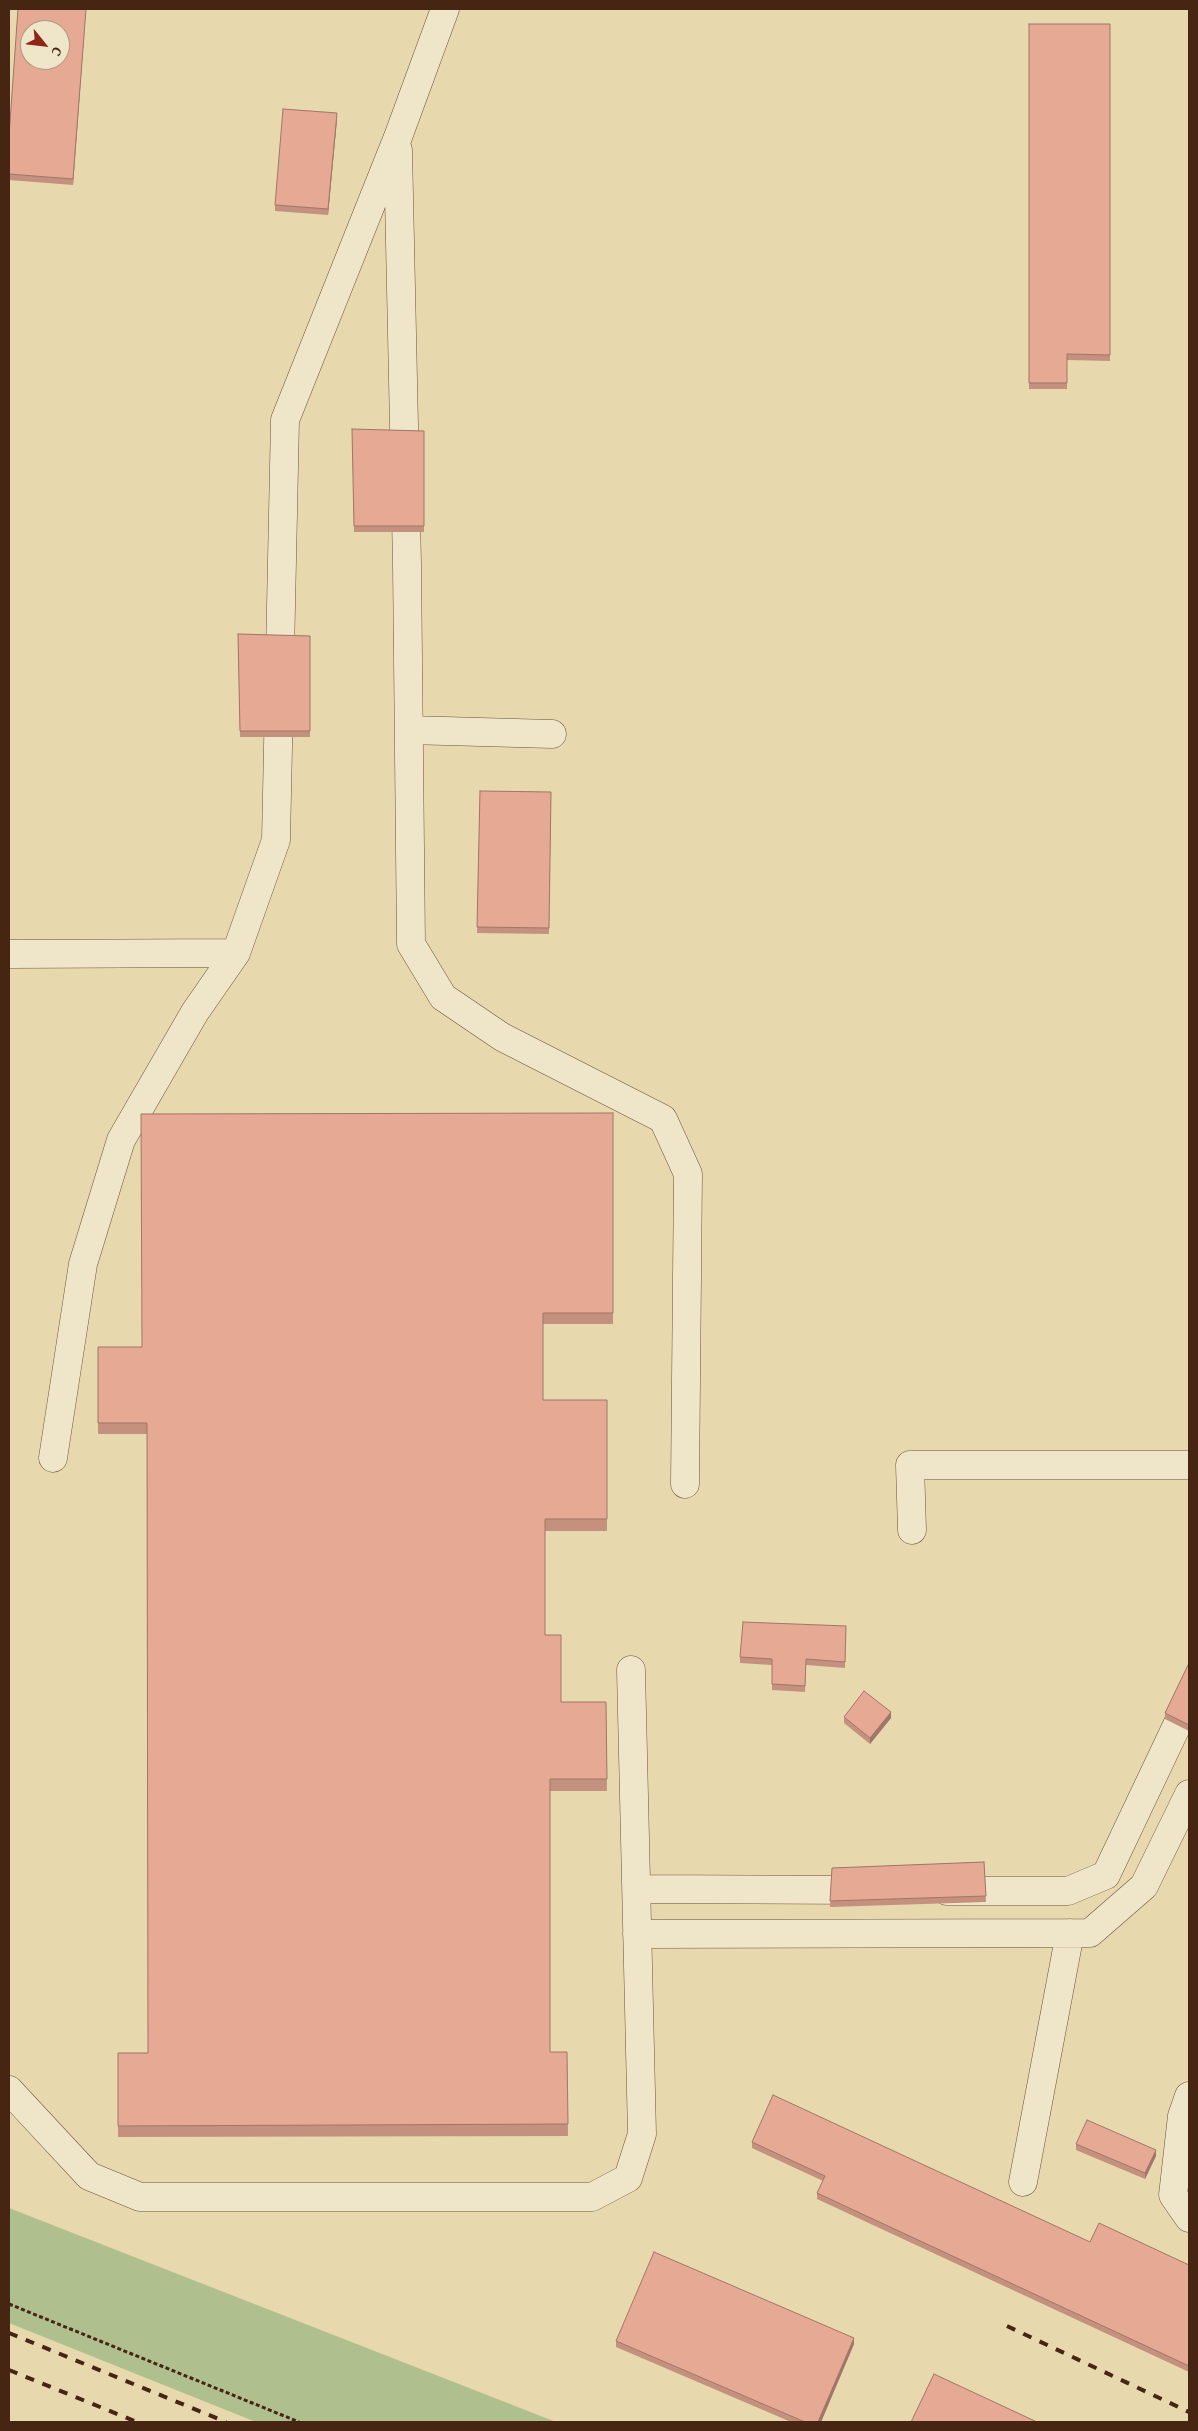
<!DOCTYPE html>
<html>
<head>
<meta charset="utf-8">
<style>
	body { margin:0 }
	#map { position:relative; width:1198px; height:2431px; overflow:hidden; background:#e7d8ad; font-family:"Gentium Book Plus",serif }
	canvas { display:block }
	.frame { position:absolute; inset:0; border:10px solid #472513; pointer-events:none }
	.north { position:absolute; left:20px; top:20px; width:50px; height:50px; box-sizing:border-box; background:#efe6ca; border:1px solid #ac9981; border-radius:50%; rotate:119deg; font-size:14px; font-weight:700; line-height:20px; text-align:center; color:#472513 }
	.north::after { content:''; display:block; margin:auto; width:18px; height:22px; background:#8f2418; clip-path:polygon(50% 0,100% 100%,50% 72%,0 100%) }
</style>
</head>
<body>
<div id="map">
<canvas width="1198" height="2431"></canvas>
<div class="frame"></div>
<div class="north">С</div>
</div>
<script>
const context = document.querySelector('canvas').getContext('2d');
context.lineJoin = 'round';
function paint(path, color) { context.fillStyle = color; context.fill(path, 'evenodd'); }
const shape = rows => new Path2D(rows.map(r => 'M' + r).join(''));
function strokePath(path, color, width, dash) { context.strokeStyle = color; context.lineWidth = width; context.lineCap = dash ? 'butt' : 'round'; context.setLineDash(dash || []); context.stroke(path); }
paint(shape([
	[9,2208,556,2422,256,2422,9,2323]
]), '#afc08e');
const minor = shape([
	[398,150,407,564,411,944,443,997,502,1037,663,1119,688,1174,685,1484],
	[409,730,552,734],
	[9,954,236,953],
	[53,1458,83,1264,121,1140,195,1012,236,953,276,840,285,420,398,137,445,9],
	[912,1530,910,1465,1189,1465],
	[637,1889,867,1890],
	[947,1891,1068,1891,1106,1875,1189,1700],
	[637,1934,1090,1933,1144,1886,1189,1794],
	[9,2090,89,2176,140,2197,592,2197,628,2178,642,2134,631,1670],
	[1189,2096,1182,2116,1173,2195,1189,2218],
	[1023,2182,1070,1933]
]);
strokePath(minor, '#6f523a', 29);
strokePath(shape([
	[9,2304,299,2422]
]), '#472513', 3, [4, 2.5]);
strokePath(minor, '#efe6ca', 28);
strokePath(shape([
	[1007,2326,1189,2412],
	[9,2333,226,2422],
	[9,2370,137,2422]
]), '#472513', 4, [9, 9]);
paint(shape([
	[18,9,86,9,73,185,9,180,9,136],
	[1029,24,1110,24,1110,361,1067,360,1067,389,1029,389],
	[337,119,328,215,275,211,275,205],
	[352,429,424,431,424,532,354,532],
	[238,634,310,636,310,737,240,737],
	[480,791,551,792,549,934,477,933],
	[613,1113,613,1324,543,1324,543,1400,607,1400,607,1531,545,1531,545,1635,561,1702,606,1702,607,1791,550,1791,550,2052,567,2052,568,2136,118,2137,118,2053,148,2053,147,1434,98,1434,98,1347,142,1347],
	[846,1626,845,1668,806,1665,805,1692,772,1690,772,1665,740,1663,740,1657],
	[1189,1663,1189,1731,1165,1719,1165,1713],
	[844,1717,891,1718,870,1744,844,1723],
	[984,1862,986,1902,830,1907,832,1868],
	[752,2142,1090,2242,1189,2265,1189,2372,817,2199,817,2193,823,2181,752,2148],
	[1076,2144,1156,2156,1145,2179,1076,2150],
	[616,2341,854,2344,821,2422,791,2422,616,2347]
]), '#c5917f');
paint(shape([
	[86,9,73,185,73,179],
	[337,113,337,119,328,215,328,209],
	[891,1712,891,1718,870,1744,870,1738],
	[1156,2150,1156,2156,1145,2179,1145,2173],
	[854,2338,854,2344,821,2422,818,2422]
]), '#a07668');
const building = shape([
	[18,9,86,9,73,179,9,174,9,136,18,9],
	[30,30,60,30,60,60,30,60,30,30],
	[1029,24,1110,24,1110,355,1067,354,1067,383,1029,383,1029,24],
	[283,109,337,113,328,209,275,205,283,109],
	[352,429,424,431,424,526,354,526,352,429],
	[238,634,310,636,310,731,240,731,238,634],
	[480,791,551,792,549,928,477,927,480,791],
	[613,1113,613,1313,543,1313,543,1400,607,1400,607,1519,545,1519,545,1635,561,1635,561,1702,606,1702,607,1779,550,1779,550,2052,567,2052,568,2124,118,2126,118,2053,148,2053,147,1423,98,1423,98,1347,142,1347,141,1114,613,1113],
	[743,1622,846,1626,845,1662,806,1659,805,1686,772,1684,772,1659,740,1657,743,1622],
	[1189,1663,1189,1725,1165,1713,1189,1663],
	[864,1691,891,1712,870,1738,844,1717,864,1691],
	[984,1862,986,1896,830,1901,832,1868,984,1862],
	[773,2095,1090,2242,1099,2223,1189,2265,1189,2366,817,2193,825,2176,752,2142,773,2095],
	[1087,2120,1156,2150,1145,2173,1076,2144,1087,2120],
	[654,2252,854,2338,818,2422,805,2422,616,2341,654,2252],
	[934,2374,1037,2422,911,2422,934,2374]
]);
paint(building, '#e5a994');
strokePath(building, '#a07668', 1);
</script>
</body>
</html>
